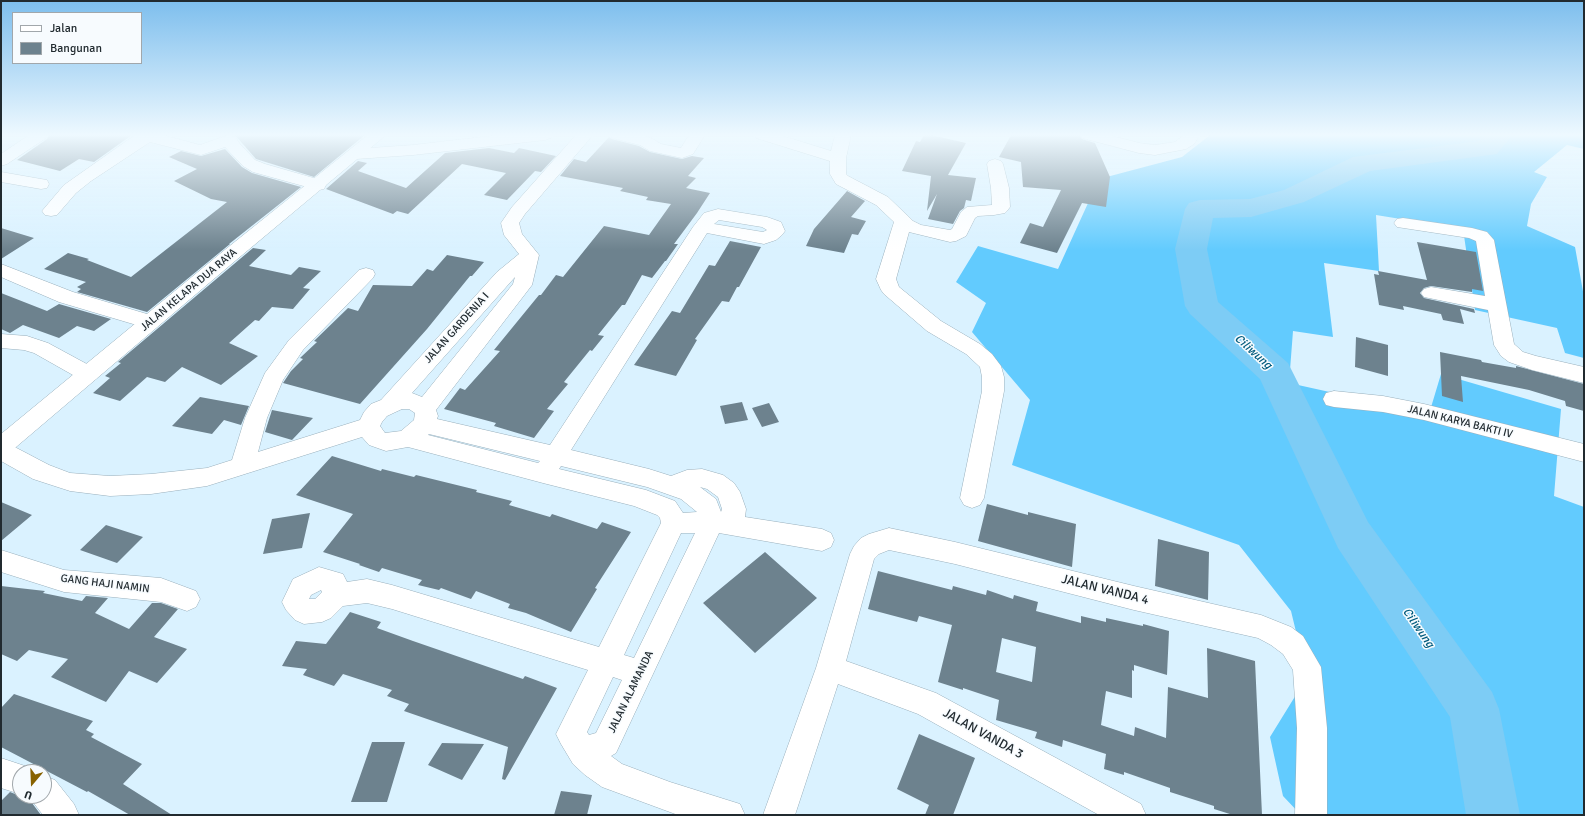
<!DOCTYPE html>
<html>
<head>
<meta charset="utf-8">
<style>
	body { margin:0 }
	#map { position:relative; width:1585px; height:816px; overflow:hidden; background:#daf2ff; font-family:Signika,sans-serif }
	canvas { display:block }
	.frame { position:absolute; inset:0; border:2px solid #212a2f; pointer-events:none }
	.legend { position:absolute; left:12px; top:12px; width:130px; height:52px; box-sizing:border-box; background:#f7fbfe; border:1px solid #a1a7ab; margin:0; padding:5px 7px; list-style:none; font-size:12px; color:#212a2f }
	.legend li { display:flex; align-items:center; gap:8px; height:20px }
	.legend b { width:20px; border:1px solid #a1a7ab }
	.north { position:absolute; left:12px; top:764px; width:40px; height:40px; box-sizing:border-box; background:#f7fbfe; border:1px solid #a1a7ab; border-radius:50%; rotate:199deg; font-size:11px; font-weight:700; line-height:16px; text-align:center; color:#212a2f }
	.north::after { content:''; display:block; margin:auto; width:14px; height:18px; background:#886200; clip-path:polygon(50% 0,100% 100%,50% 72%,0 100%) }
</style>
</head>
<body>
<div id="map">
<canvas width="1585" height="816"></canvas>
<div class="frame"></div>
<ul class="legend">
<li><b style="height:5px;background:#fff"></b>Jalan</li>
<li><b style="height:11px;background:#6d828e"></b>Bangunan</li>
</ul>
<div class="north">U</div>
</div>
<script>
const context = document.querySelector('canvas').getContext('2d');
context.lineJoin = 'round';
function paint(path, color) { context.fillStyle = color; context.fill(path, 'evenodd'); }
const shape = rows => new Path2D(rows.map(r => 'M' + r).join(''));
function strokePath(path, color, width, dash) { context.strokeStyle = color; context.lineWidth = width; context.lineCap = dash ? 'butt' : 'round'; context.setLineDash(dash || []); context.stroke(path); }
function label(font, color, halo, rows, align = 'center') {
  context.font = font + ' Signika,sans-serif'; context.lineWidth = 3; context.setLineDash([]); context.textBaseline = 'middle'; context.strokeStyle = halo; context.fillStyle = color; for (const [text, x, y, turn = 0] of rows) {
    context.save(); context.translate(x, y); context.rotate((+turn || 0) * Math.PI / 180); context.textAlign = isNaN(turn) ? turn : align; if (halo) context.strokeText(text, 0, 0); context.fillText(text, 0, 0); context.restore();
  }
}
paint(shape([
	[1210,135,1584,135,1584,149,1567,145,1534,172,1547,177,1531,204,1527,226,1575,247,1584,297,1584,358,1565,353,1557,328,1475,310,1463,229,1376,215,1379,271,1324,263,1333,337,1293,331,1289,383,1429,414,1441,374,1561,409,1554,496,1584,507,1584,815,1301,815,1283,796,1270,737,1307,677,1291,611,1239,545,1012,465,1030,400,972,332,986,303,956,282,978,246,1058,269,1099,179,1182,157]
]), '#62cbfe');
paint(shape([
	[1483,135,1512,135,1497,154,1370,171,1304,202,1251,217,1213,218,1207,249,1218,302,1288,363,1368,522,1492,692,1499,709,1520,815,1466,815,1450,717,1338,548,1260,379,1190,314,1185,306,1175,249,1185,209,1189,203,1200,200,1250,199,1284,190,1353,157,1479,141,1483,135]
]), '#7dccf5');
paint(shape([
	[49,135,132,135,94,162,79,159,60,171,17,160,47,139],
	[235,135,365,135,314,177,256,159],
	[924,135,931,135,966,143,948,175,976,178,971,201,966,200,964,208,960,211,953,224,928,219,937,194,927,211,931,176,902,171,916,141,920,142],
	[1011,135,1079,135,1082,139,1095,143,1110,177,1106,207,1082,203,1057,253,1020,243,1030,223,1043,227,1061,190,1023,187,1021,162,999,157],
	[609,137,612,139,639,146,650,152,682,159,692,156,704,158,688,176,696,178,686,188,710,193,697,213,674,244,678,244,666,261,665,261,652,278,642,275,625,305,622,305,598,335,604,336,592,351,590,350,564,382,568,384,547,409,554,411,534,438,494,426,496,423,444,409,460,388,465,390,500,351,494,350,539,295,541,295,556,275,563,277,604,226,649,235,671,204,646,200,648,197,620,191,623,188,560,176,574,159,586,162],
	[489,148,514,153,519,148,556,156,541,172,535,171,507,200,484,195,506,173,462,164,408,214,397,211,393,214,326,189,358,161,367,163,358,171,406,188,445,153],
	[225,149,242,167,252,173,301,187,229,244,230,244,147,312,77,292,81,289,77,287,86,282,44,269,68,253,89,259,87,260,131,277,227,202,211,199,174,181,197,169,169,157,181,151,201,156],
	[847,191,865,201,851,217,866,221,858,235,852,234,844,253,806,246,814,229],
	[1,228,34,238,1,259],
	[730,241,761,247,739,287,737,287,729,302,722,301,695,339,697,340,676,376,634,365,672,311,680,313,709,265,715,266],
	[1417,242,1476,252,1483,291,1472,289,1472,292,1431,286,1424,288,1420,293,1424,298,1474,309,1475,313,1460,309,1464,324,1443,320,1441,314,1403,306,1404,310,1379,305,1374,274,1379,275,1378,271,1427,280],
	[253,248,266,250,249,266,291,275,299,267,321,271,303,288,310,289,293,309,272,307,259,321,255,320,229,343,258,356,221,385,182,367,165,382,147,377,120,401,93,393,110,378,105,376,121,363,118,362],
	[447,255,484,262,472,276,470,276,427,329,360,404,283,383,291,371,303,359,300,358,317,342,314,341,348,308,358,311,373,285,412,286,427,269,433,271],
	[1,293,47,311,59,304,111,319,94,331,77,326,59,338,23,325,10,333,1,329],
	[1356,337,1388,345,1388,376,1355,367],
	[1440,352,1481,360,1482,362,1516,368,1516,366,1584,384,1584,411,1566,406,1565,401,1529,390,1461,376,1463,402,1442,396],
	[200,397,249,406,241,425,224,420,212,434,172,426],
	[742,402,748,420,725,424,720,406],
	[769,403,779,422,762,427,752,408],
	[272,410,313,418,292,440,265,432],
	[332,456,381,471,382,469,414,477,416,475,477,490,476,492,512,501,509,505,550,517,552,514,597,529,602,522,631,532,595,588,597,589,571,632,526,613,508,608,510,604,476,591,471,599,441,588,439,590,418,585,422,580,382,568,379,572,359,565,360,564,323,552,353,514,296,495],
	[1,502,32,515,1,541],
	[987,504,1028,515,1028,512,1076,524,1072,567,978,541],
	[310,513,302,548,263,554,272,519],
	[106,525,143,537,117,563,80,550],
	[1158,539,1209,552,1208,600,1155,586],
	[765,552,817,598,755,653,703,603],
	[878,571,952,590,953,586,986,595,987,590,1013,599,1014,595,1038,602,1036,611,1081,623,1081,616,1106,622,1106,618,1143,626,1143,624,1169,631,1167,675,1134,665,1134,671,1132,670,1132,698,1106,691,1101,725,1134,736,1135,727,1166,738,1168,687,1208,698,1207,648,1255,661,1262,815,1233,815,1214,809,1214,806,1170,792,1170,788,1124,772,1124,775,1104,769,1106,754,1063,740,1062,747,1035,738,1037,732,996,720,999,700,963,688,963,690,938,682,952,625,919,616,917,622,868,609],
	[1002,638,1036,647,1032,682,996,672],
	[1,586,45,591,43,593,82,601,86,596,108,598,95,613,129,629,152,603,161,603,178,609,154,637,187,649,157,683,129,671,106,702,51,677,68,659,29,650,17,661,1,654],
	[350,612,381,622,377,628,413,641,523,679,525,676,557,688,505,780,502,779,508,747,404,711,409,704,387,696,392,690,343,674,334,686,303,675,307,669,282,666,296,641,326,644],
	[14,694,93,721,86,730,94,734,91,737,142,764,123,784,172,815,130,815,88,791,87,792,1,747,1,708],
	[919,734,975,758,953,815,925,815,929,805,897,789],
	[372,742,405,742,387,802,351,802],
	[442,743,484,744,462,780,428,765],
	[561,791,592,795,587,815,554,815],
	[10,792,20,796,30,796,32,803,41,815,1,815,1,801]
]), '#6d828e');
const minor = shape([
	[29,135,48,135,46,138,7,164,1,166,1,154,29,135],
	[135,135,163,135,200,145,228,135,235,137,240,144,255,160,265,164,324,181,326,185,324,189,318,190,253,172,243,166,225,147,201,155,150,142,91,181,76,193,57,215,51,216,45,215,42,211,64,185,135,135],
	[499,135,553,135,551,138,545,140,413,155,356,159,350,157,348,154,350,151,356,149,413,145,499,135],
	[576,135,593,135,525,214,519,223,522,234,539,255,532,285,436,410,438,416,437,419,550,445,693,227,704,213,718,209,767,217,781,222,785,231,782,235,776,240,764,244,707,233,571,450,649,469,671,476,687,470,702,469,723,475,734,483,740,492,746,509,745,517,822,529,831,533,834,540,831,547,822,551,719,533,616,753,611,756,622,764,670,782,740,804,745,815,678,815,602,787,585,775,573,764,561,744,556,734,588,670,392,609,367,603,343,606,331,618,322,622,304,624,295,620,286,610,282,602,293,579,319,567,343,574,347,582,367,579,392,585,599,647,661,523,660,518,657,515,634,506,543,483,408,447,386,451,369,445,362,437,207,486,151,494,110,496,70,491,33,479,1,461,1,441,9,444,49,465,70,473,110,476,151,474,207,468,232,460,245,418,265,373,289,340,359,270,366,268,373,270,375,274,373,278,303,350,283,380,267,418,258,452,360,420,364,412,371,404,381,400,497,272,519,254,504,235,501,223,512,207,576,135],
	[719,220,762,227,767,230,763,232,714,224,719,220],
	[515,277,513,284,422,397,412,393,515,277],
	[402,409,409,409,415,413,414,420,401,431,385,433,380,426,382,422,387,416,402,409],
	[429,434,540,461,538,463,428,435,429,434],
	[561,466,647,487,681,499,697,512,683,513,675,501,646,490,559,469,561,466],
	[700,487,707,489,718,497,722,509,721,512,716,499,700,487],
	[681,533,695,533,634,658,624,655,681,533],
	[321,590,322,592,315,599,309,599,311,595,321,590],
	[613,677,622,680,596,733,589,735,587,732,613,677],
	[610,135,642,135,651,138,661,144,681,148,689,135,705,135,693,154,682,158,650,151,640,145,612,138,610,135],
	[754,135,780,135,831,151,835,135,851,135,846,158,846,174,848,176,888,197,913,221,921,225,950,230,952,229,961,212,967,207,992,205,991,188,987,164,989,161,995,159,1001,161,1003,164,1009,188,1010,207,1007,211,1005,213,994,215,978,216,975,218,966,236,956,241,950,242,909,232,896,279,899,287,941,321,980,344,992,354,1001,366,1004,377,1004,391,984,498,980,505,972,508,964,505,960,498,982,391,982,377,980,367,966,354,927,331,884,294,881,290,876,279,894,222,876,205,836,184,830,174,830,161,756,138,754,135],
	[1080,135,1109,135,1139,143,1155,145,1175,142,1184,135,1200,135,1194,144,1186,149,1155,155,1139,153,1082,138,1080,135],
	[1,172,41,179,47,180,49,184,47,188,41,189,1,182,1,172],
	[1403,218,1472,228,1487,232,1494,240,1514,344,1523,352,1536,356,1584,367,1584,383,1532,370,1509,362,1501,356,1494,345,1488,310,1424,297,1421,293,1424,289,1431,287,1485,296,1476,241,1469,238,1397,227,1394,223,1397,219,1403,218],
	[1,264,73,292,157,317,160,322,157,327,150,329,59,302,1,277,1,264],
	[1,334,27,336,48,343,96,369,99,374,96,379,88,382,80,379,34,353,24,350,1,348,1,334],
	[1334,391,1383,396,1424,404,1584,444,1584,462,1424,420,1383,412,1334,407,1326,405,1323,399,1326,393,1334,391],
	[889,528,955,542,1134,586,1261,615,1291,627,1303,636,1321,667,1327,728,1327,815,1295,815,1297,728,1293,670,1283,654,1271,645,1258,638,1134,610,955,564,889,550,879,554,874,559,846,661,936,693,1141,804,1146,815,1099,815,918,714,838,684,795,815,763,815,816,668,850,554,854,546,861,538,869,534,889,528],
	[1,550,64,570,161,578,196,591,200,599,196,607,187,611,161,602,64,592,1,572,1,550],
	[1,758,31,768,32,772,20,772,20,794,1,788,1,758],
	[44,776,55,780,74,804,79,815,43,815,33,802,31,796,44,796,44,776]
]);
const secondary = shape([
	[368,135,386,135,235,261,9,453,1,456,1,434,221,253,368,135]
]);
strokePath(minor, '#99afbc', 1);
strokePath(secondary, '#99afbc', 1);
paint(minor, '#fff');
paint(secondary, '#fff');
const sky = context.createLinearGradient(0, 0, 0, 250);
sky.addColorStop(0, '#7dbeed');
sky.addColorStop(0.54, '#eef9ff');
sky.addColorStop(1, '#eef9ff00');
context.fillStyle = sky;
context.fillRect(0, 0, 1585, 250);
label('11px', '#212a2f', '#f7fbfe', [
	["JALAN KELAPA DUA RAYA",189,290,-40],
	["JALAN GARDENIA I",457,328,-48],
	["JALAN KARYA BAKTI IV",1460,422,14],
	["GANG HAJI NAMIN",105,584,7],
	["JALAN ALAMANDA",631,692,-64]
]);
label('italic 12px', '#015b7d', '#f7fbfe', [
	["Ciliwung",1253,352,42],
	["Ciliwung",1418,628,55]
]);
label('13px', '#212a2f', '#f7fbfe', [
	["JALAN VANDA 4",1105,590,14],
	["JALAN VANDA 3",983,734,29]
]);
</script>
</body>
</html>
